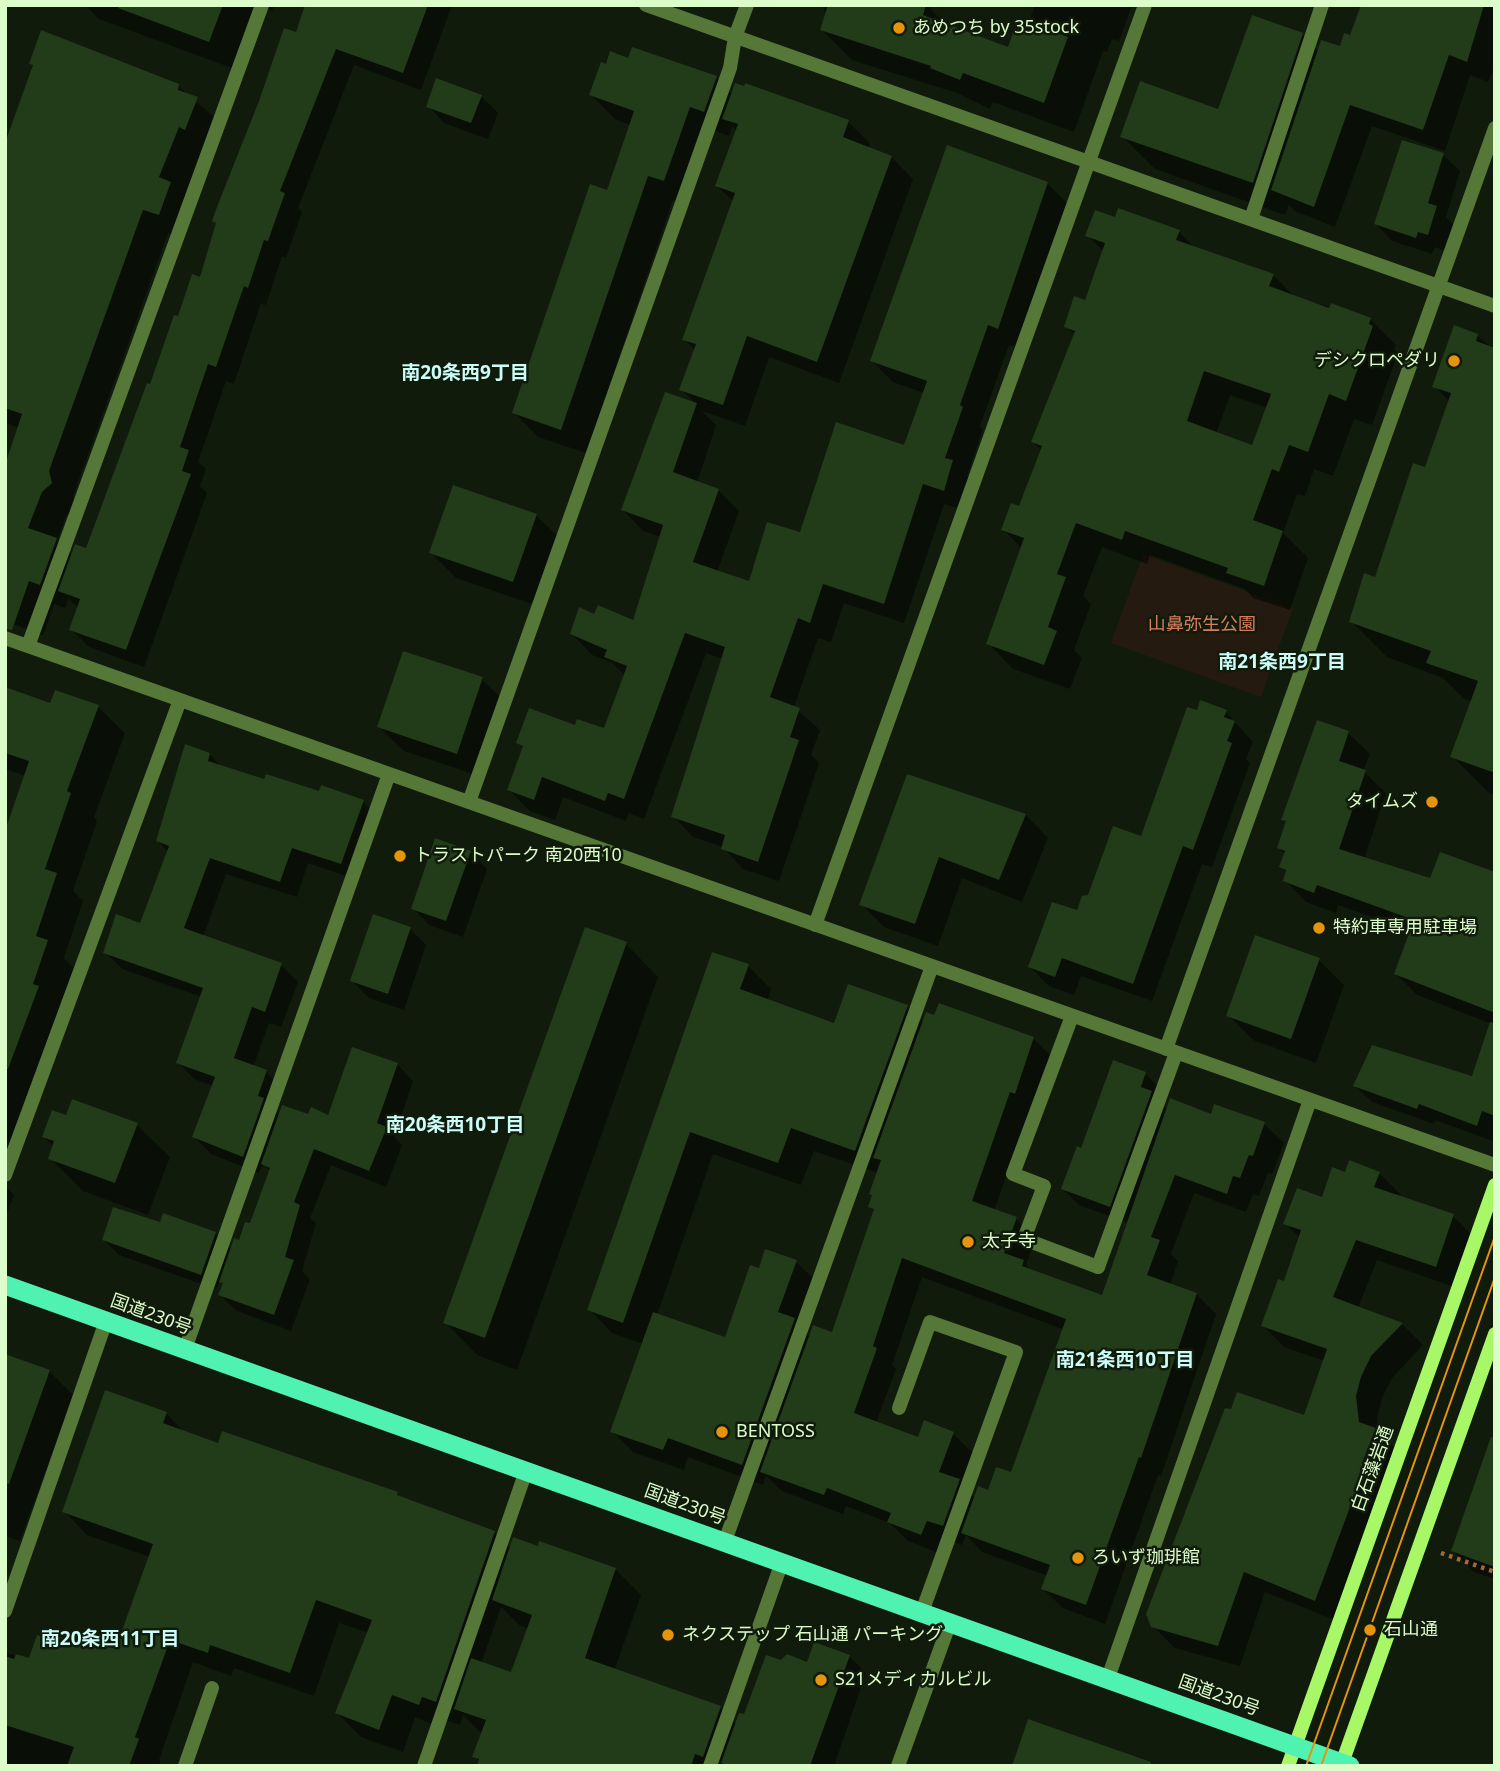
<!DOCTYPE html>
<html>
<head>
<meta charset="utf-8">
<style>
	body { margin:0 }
	#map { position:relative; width:1500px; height:1771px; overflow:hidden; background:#111b0c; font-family:"Noto Sans",sans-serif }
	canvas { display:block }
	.frame { position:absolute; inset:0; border:7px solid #dcfcc9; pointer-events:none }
</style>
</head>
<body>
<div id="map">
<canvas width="1500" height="1771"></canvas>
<div class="frame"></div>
</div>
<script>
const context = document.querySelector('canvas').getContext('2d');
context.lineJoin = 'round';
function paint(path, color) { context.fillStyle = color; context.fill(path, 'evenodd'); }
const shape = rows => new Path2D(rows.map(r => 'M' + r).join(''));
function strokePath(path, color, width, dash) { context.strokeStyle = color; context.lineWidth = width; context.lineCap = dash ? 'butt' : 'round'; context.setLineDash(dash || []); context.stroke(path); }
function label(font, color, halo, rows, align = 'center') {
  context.font = font + ' "Noto Sans","Noto Sans JP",sans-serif'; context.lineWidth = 5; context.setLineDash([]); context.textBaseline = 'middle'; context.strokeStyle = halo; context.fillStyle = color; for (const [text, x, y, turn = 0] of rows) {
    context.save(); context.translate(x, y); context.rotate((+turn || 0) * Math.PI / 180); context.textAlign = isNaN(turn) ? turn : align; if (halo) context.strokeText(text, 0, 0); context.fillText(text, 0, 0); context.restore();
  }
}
paint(shape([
	[1143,554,1293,608,1261,697,1111,643]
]), '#251a0f');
paint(shape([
	[85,5,274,5,272,11,265,8,240,71,99,19],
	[307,5,452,5,421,90,354,65,298,208,302,212,286,258,282,256,266,305,261,303,234,384,226,381,198,462,206,469,200,486,207,493,144,667,89,647,71,629,79,609,68,598,65,608,54,604,43,635,5,621,19,428,5,423,5,131,11,133,34,67,31,64,178,86,221,123,183,239,168,233,73,496,76,508,66,516,57,541,73,556,87,550,179,319,201,280,218,225,214,221],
	[825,5,927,5,947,26,1009,49,1028,24,1035,5,1132,5,1119,41,1112,39,1107,52,1103,51,1074,132,993,102,990,109,957,93,852,60,822,30,827,13,824,10],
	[1363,5,1495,5,1495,65,1488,82,1470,75,1445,151,1372,126,1335,227,1295,211,1289,205,1285,215,1155,169,1122,136,1219,111,1302,35,1319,52,1341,49,1351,37],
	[629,60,716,78,733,95,848,122,870,143,868,148,891,157,913,179,839,383,769,357,745,426,702,411,716,425,697,483,718,490,739,511,717,572,751,583,801,534,905,447,924,393,893,382,872,361,1047,183,1068,204,1019,348,1009,345,980,426,983,429,967,476,973,483,964,510,944,504,904,623,844,603,831,642,818,638,794,707,820,730,811,755,819,763,779,881,743,869,723,847,693,837,673,816,723,659,706,653,644,819,629,813,626,821,563,797,555,820,530,811,509,790,524,748,518,743,576,727,605,730,625,676,613,663,592,655,572,634,595,616,634,622,661,537,643,531,623,510,666,395,697,405,681,389,695,350,684,339,734,202,717,186,737,131,732,126,729,136,715,131,689,205,673,200,586,453,538,437,514,412,608,192,631,125,616,120,591,95,607,67],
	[481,96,498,113,488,139,444,123,428,106],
	[1443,155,1460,171,1446,217,1453,224,1445,251,1435,247,1432,254,1392,241,1376,224],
	[1179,232,1196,249,1273,275,1295,297,1370,319,1396,345,1394,349,1398,353,1372,425,1354,419,1333,476,1314,469,1305,496,1297,494,1283,533,1308,558,1290,610,1253,598,1245,589,1150,555,1147,564,1102,547,1083,596,1091,604,1074,650,1082,658,1070,689,1013,669,988,643,1022,549,1003,529,1020,508,1042,451,1033,442,1075,335,1066,326,1086,302,1104,252,1088,236],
	[1230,395,1268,408,1253,447,1216,434],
	[1477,336,1495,350,1495,795,1488,792,1452,756,1472,701,1464,699,1443,678,1387,657,1351,621,1376,580,1426,469,1450,402,1434,386],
	[536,515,561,540,538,606,456,578,431,553],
	[482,679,507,704,482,777,404,751,379,727],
	[5,688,51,705,98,707,125,733,94,817,97,821,73,891,83,901,64,958,74,968,65,1015,5,1185,5,836,26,776,5,769],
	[1226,712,1253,742,1246,759,1250,763,1212,867,1202,864,1152,1001,1081,976,1074,995,1049,986,1030,967,1142,839,1198,713],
	[1348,733,1370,754,1363,771,1386,793,1364,859,1431,881,1495,874,1493,1141,1435,1120,1434,1124,1372,1102,1355,1086,1473,1078,1492,1024,1417,995,1396,974,1412,931,1338,905,1336,913,1306,902,1285,880,1287,872,1281,866,1286,855,1279,848,1287,823,1283,819],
	[209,754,223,768,265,782,363,801,379,818,358,880,308,863,297,897,226,874,203,937,281,965,298,982,281,1027,269,1023,253,1067,266,1072,283,1089,275,1111,280,1116,330,1117,397,1064,413,1081,394,1137,402,1145,386,1187,331,1165,310,1218,316,1223,302,1271,310,1279,291,1331,237,1311,220,1295,224,1284,220,1280,216,1289,119,1255,104,1240,161,1225,215,1233,232,1250,251,1226,270,1171,263,1164,259,1173,211,1154,194,1137,214,1086,194,1079,178,1062,202,997,122,969,105,952,141,925,168,852,158,841],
	[908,776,1026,815,1048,838,1022,902,962,878,938,946,884,927,861,904],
	[470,852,487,869,463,937,429,925,413,908],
	[410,929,426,945,404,1010,369,998,352,981],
	[626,944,658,977,517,1370,477,1355,445,1322],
	[1319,960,1344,985,1316,1063,1253,1040,1228,1015],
	[748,966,771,989,767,1001,835,1025,907,1007,923,1023,1033,1038,1053,1058,1029,1111,994,1211,1016,1219,1035,1238,1026,1265,1032,1271,1103,1298,1129,1223,1079,1205,1063,1189,1082,1150,1145,1074,1162,1090,1158,1100,1168,1110,1264,1124,1284,1143,1272,1174,1268,1173,1259,1196,1253,1194,1246,1212,1194,1193,1171,1254,1178,1261,1170,1285,1196,1294,1216,1314,1161,1476,1158,1475,1105,1624,1063,1608,1043,1589,1048,1576,982,1552,966,1535,962,1545,946,1539,941,1554,908,1541,890,1523,846,1506,843,1514,782,1491,766,1476,763,1485,688,1457,684,1470,633,1452,612,1431,643,1344,612,1333,589,1309],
	[814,1151,879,1173,870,1206,875,1211,833,1334,811,1337,801,1326,817,1282,796,1262,760,1270,727,1340,657,1315,713,1154,801,1185],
	[922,1277,1065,1330,1012,1474,989,1492,975,1498,961,1483,973,1453,953,1434,919,1440,876,1423,896,1369,892,1365],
	[67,1117,137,1125,170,1157,148,1215,83,1191,50,1158,54,1147,44,1137],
	[1379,1173,1401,1195,1399,1198,1453,1216,1474,1237,1457,1288,1377,1260,1358,1308,1402,1324,1423,1345,1392,1378,1382,1398,1377,1418,1378,1432,1397,1450,1337,1621,1265,1592,1240,1666,1175,1648,1153,1626,1305,1417,1325,1361,1284,1347,1263,1325,1285,1283,1300,1238,1285,1223,1323,1199,1346,1174],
	[5,1186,14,1195,5,1219],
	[5,1356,49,1371,73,1395,20,1541,5,1536],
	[166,1413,185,1433,219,1445,397,1494,403,1499,494,1532,511,1549,615,1569,641,1595,614,1671,720,1708,737,1725,781,1662,808,1664,849,1656,866,1673,834,1766,479,1766,480,1762,474,1756,481,1733,463,1715,460,1725,445,1720,442,1728,415,1717,403,1752,361,1737,337,1713,369,1633,339,1623,314,1696,234,1668,231,1676,193,1662,159,1760,162,1766,5,1766,5,1652,30,1661,59,1645,98,1646,120,1642,150,1557,87,1535,64,1511],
	[501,1607,519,1625,529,1629,512,1675,481,1664],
	[1495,1434,1495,1579,1474,1572,1453,1551]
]), '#0007');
paint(shape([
	[119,5,223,5,209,42,118,8],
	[305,5,428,5,403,73,336,49,280,191,285,193,268,241,264,240,248,288,244,286,216,367,208,364,180,447,189,450,182,471,191,474,126,650,69,630,80,599,58,591,75,544,86,548,147,383,150,384,174,315,178,316,192,274,200,277,216,223,212,221,217,207,259,101,284,28,296,32],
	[828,5,926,5,923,15,1008,47,1018,19,1068,37,1044,103,963,73,960,80,930,68,931,66,820,30],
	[1361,5,1484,5,1467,62,1449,55,1423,130,1350,105,1314,207,1271,190,1321,40,1340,46,1344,33,1350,35],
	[1252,15,1303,33,1253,183,1120,137,1140,81,1218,109],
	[41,30,179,84,178,90,198,97,185,130,179,127,159,177,171,182,159,215,143,210,49,471,52,483,42,492,28,528,57,538,40,585,29,581,12,630,5,629,5,465,22,414,5,408,5,143,33,65,29,64],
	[632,47,717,76,704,112,690,107,664,181,648,176,561,430,512,413,590,184,607,190,634,111,589,95,601,62,606,64,610,51,628,58],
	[436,78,482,95,471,123,426,107],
	[735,83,744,86,745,83,849,120,843,137,892,156,817,362,747,336,723,405,679,390,696,344,682,340,735,193,715,186,738,124,722,119],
	[1402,140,1444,153,1428,203,1437,206,1428,235,1418,232,1416,238,1374,224],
	[947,145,1048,182,998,329,988,325,960,405,963,407,945,458,953,460,944,491,923,484,884,604,823,584,810,623,798,618,770,697,800,708,790,737,799,740,758,862,721,849,725,835,671,817,725,647,685,633,624,799,608,793,605,801,542,777,534,800,507,790,523,746,516,743,529,708,575,725,577,719,604,728,627,666,604,657,607,650,570,634,579,607,594,614,598,605,633,620,663,525,621,510,665,392,697,403,673,472,719,489,693,562,749,581,767,522,800,532,836,422,904,445,927,381,870,361],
	[1118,208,1180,230,1176,240,1274,274,1269,286,1329,308,1331,303,1371,318,1369,324,1373,326,1346,401,1329,394,1308,452,1289,445,1279,472,1272,469,1253,520,1283,531,1264,586,1226,573,1228,568,1125,531,1122,540,1076,523,1057,574,1066,577,1048,627,1057,631,1044,665,986,644,1024,538,1001,530,1011,503,1019,506,1042,446,1031,442,1075,331,1064,327,1074,296,1085,300,1105,243,1085,236,1095,210,1115,217],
	[1204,371,1271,394,1252,445,1187,421],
	[1454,325,1478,334,1476,341,1495,348,1495,773,1450,757,1478,681,1426,663,1431,651,1349,622,1364,573,1375,577,1413,463,1425,467,1451,393,1432,387],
	[453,485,537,514,513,582,429,553],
	[403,651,483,677,457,754,377,727],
	[5,687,50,703,55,690,99,705,67,791,71,793,45,869,57,873,36,936,48,940,33,984,39,986,8,1069,5,1068,5,831,29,761,5,753],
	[1200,700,1227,710,1224,717,1235,721,1227,741,1232,743,1193,850,1183,846,1133,984,1062,958,1055,977,1028,967,1052,902,1077,910,1082,896,1088,895,1113,826,1141,836,1187,707,1197,710],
	[1317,720,1349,731,1339,761,1366,770,1339,849,1430,878,1440,852,1495,872,1495,1013,1394,974,1414,920,1317,885,1314,893,1283,881,1286,870,1279,867,1285,851,1277,848,1286,821,1281,820],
	[185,744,210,753,208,761,264,779,266,774,319,791,321,785,364,800,341,864,292,848,280,882,210,858,184,928,282,963,265,1012,252,1007,234,1058,267,1070,258,1096,264,1098,243,1157,192,1137,215,1077,176,1063,203,988,103,953,116,914,140,923,169,846,156,841],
	[907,774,1026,814,999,880,939,857,915,924,859,905],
	[435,838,471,851,446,921,411,909],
	[373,914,411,927,388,994,350,981],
	[585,927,627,942,485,1338,443,1323],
	[1255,935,1320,958,1291,1039,1226,1016],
	[712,952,749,964,740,989,834,1023,848,984,908,1005,855,1151,791,1128,778,1163,690,1132,623,1323,587,1310],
	[939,1003,1034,1037,1015,1094,1010,1092,972,1201,1017,1217,1004,1253,1024,1260,1022,1266,1102,1295,1170,1098,1211,1114,1214,1104,1265,1122,1253,1156,1249,1155,1240,1178,1233,1176,1227,1194,1175,1175,1151,1237,1160,1240,1147,1275,1197,1293,1141,1458,1139,1457,1086,1605,1041,1589,1050,1565,961,1533,978,1486,988,1490,996,1467,1011,1472,1066,1319,902,1258,873,1346,877,1348,854,1413,918,1437,924,1420,954,1432,939,1472,960,1479,943,1526,927,1521,921,1535,887,1522,891,1513,827,1488,824,1495,760,1472,813,1325,832,1332,874,1209,868,1207,872,1195,869,1194,881,1160,873,1158,926,1012,934,1015],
	[1490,1022,1495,1023,1495,1116,1482,1111,1477,1126,1419,1104,1417,1109,1353,1086,1372,1045,1472,1076],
	[352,1047,398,1063,377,1123,387,1127,369,1171,314,1149,294,1202,300,1205,285,1257,294,1260,274,1315,218,1295,223,1283,219,1282,234,1238,239,1240,245,1222,250,1223,270,1168,261,1164,282,1105,308,1114,311,1107,328,1115],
	[1113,1060,1146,1072,1141,1087,1152,1091,1110,1207,1061,1189,1077,1146,1081,1148],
	[72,1099,138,1123,115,1183,48,1159,54,1141,42,1137,52,1110,66,1115],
	[1349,1160,1380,1172,1374,1187,1454,1214,1436,1267,1356,1240,1333,1297,1403,1323,1371,1356,1361,1377,1356,1396,1359,1422,1376,1428,1362,1463,1366,1464,1315,1601,1244,1572,1218,1646,1151,1627,1146,1614,1225,1408,1231,1409,1237,1392,1304,1415,1327,1349,1261,1326,1278,1279,1284,1281,1301,1230,1283,1224,1297,1188,1322,1197,1332,1167,1345,1172],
	[113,1207,160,1222,163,1213,216,1232,201,1275,102,1240],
	[765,1249,797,1260,778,1312,795,1318,742,1465,668,1438,663,1450,610,1432,653,1312,725,1337,750,1265,759,1268],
	[5,1354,50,1370,9,1484,5,1483],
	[105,1390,167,1412,163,1423,218,1443,222,1431,398,1492,397,1495,495,1531,436,1702,422,1697,419,1705,392,1695,379,1730,335,1713,372,1620,316,1600,290,1673,210,1645,208,1653,170,1640,135,1737,139,1739,129,1766,67,1766,74,1747,5,1725,5,1656,14,1659,16,1654,29,1658,37,1635,58,1643,62,1632,97,1644,101,1633,119,1639,153,1544,62,1512],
	[1491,1437,1495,1438,1495,1567,1451,1551],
	[513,1537,538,1546,539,1541,616,1568,585,1658,721,1706,703,1757,695,1754,691,1766,477,1766,479,1759,472,1757,486,1720,454,1709,471,1658,511,1672,532,1615,492,1600],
	[814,1642,850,1655,810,1766,729,1766,721,1763,739,1713,744,1714,766,1655,781,1660,787,1654,807,1662],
	[1028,1719,1151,1762,1151,1766,1012,1766]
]), '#223b19');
strokePath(shape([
	[1441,1553,1495,1572]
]), '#a66933', 4.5, [3.5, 5]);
strokePath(shape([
	[1251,219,1322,5],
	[1072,1016,1013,1174,1044,1186,1024,1239,1098,1267],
	[899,1408,930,1322,1016,1352,922,1612]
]), '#557839', 14);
strokePath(shape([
	[646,5,1495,306],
	[5,638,1495,1165],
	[28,646,262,5],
	[469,802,730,68,735,37,747,5],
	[815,925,1145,5],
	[1166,1049,1495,128],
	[5,1175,180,700],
	[1098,1267,1176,1053],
	[185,1349,389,774],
	[725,1541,932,966],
	[5,1611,106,1321],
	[1108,1678,1310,1100],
	[185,1766,212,1688],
	[424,1766,526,1471],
	[710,1766,782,1562],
	[898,1766,950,1622]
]), '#557839', 14);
strokePath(shape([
	[1288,1766,1495,1185],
	[1341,1766,1495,1334]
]), '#a7f766', 14);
strokePath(shape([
	[5,1285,1350,1766]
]), '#50f2b2', 19);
strokePath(shape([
	[1306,1766,1495,1236],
	[1321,1766,1495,1277]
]), '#e5940c', 2);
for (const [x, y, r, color] of [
	[899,28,7,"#e5940c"],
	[1454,361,7,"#e5940c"],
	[1432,802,7,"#e5940c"],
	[400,856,7,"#e5940c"],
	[1319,928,7,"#e5940c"],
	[968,1242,7,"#e5940c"],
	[722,1432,7,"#e5940c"],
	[1078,1558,7,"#e5940c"],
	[1370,1630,7,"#e5940c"],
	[668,1635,7,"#e5940c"],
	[821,1680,7,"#e5940c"]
]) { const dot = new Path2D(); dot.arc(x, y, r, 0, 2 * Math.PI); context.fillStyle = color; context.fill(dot); strokePath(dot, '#111b0c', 2.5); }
label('18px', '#dcfcc9', '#111b0c', [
	["あめつち by 35stock",913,28],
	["デシクロペダリ",1440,361,"right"],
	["タイムズ",1418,802,"right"],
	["トラストパーク 南20西10",414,856],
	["特約車専用駐車場",1333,928],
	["太子寺",982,1242],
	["BENTOSS",736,1432],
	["ろいず珈琲館",1092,1558],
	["石山通",1384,1630],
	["ネクステップ 石山通 パーキング",682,1635],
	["S21メディカルビル",835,1680]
], 'left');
label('18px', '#d77d5b', '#111b0c', [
	["山鼻弥生公園",1202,625]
]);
label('18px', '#dcfcc9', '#111b0c', [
	["国道230号",151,1315,20],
	["白石藻岩通",1373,1469,-70],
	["国道230号",685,1505,20],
	["国道230号",1219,1696,20]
]);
label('bold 19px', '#cbfcf7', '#111b0c', [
	["南20条西9丁目",465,374],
	["南21条西9丁目",1282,663],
	["南20条西10丁目",455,1126],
	["南21条西10丁目",1125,1361],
	["南20条西11丁目",110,1640]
]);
</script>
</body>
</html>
